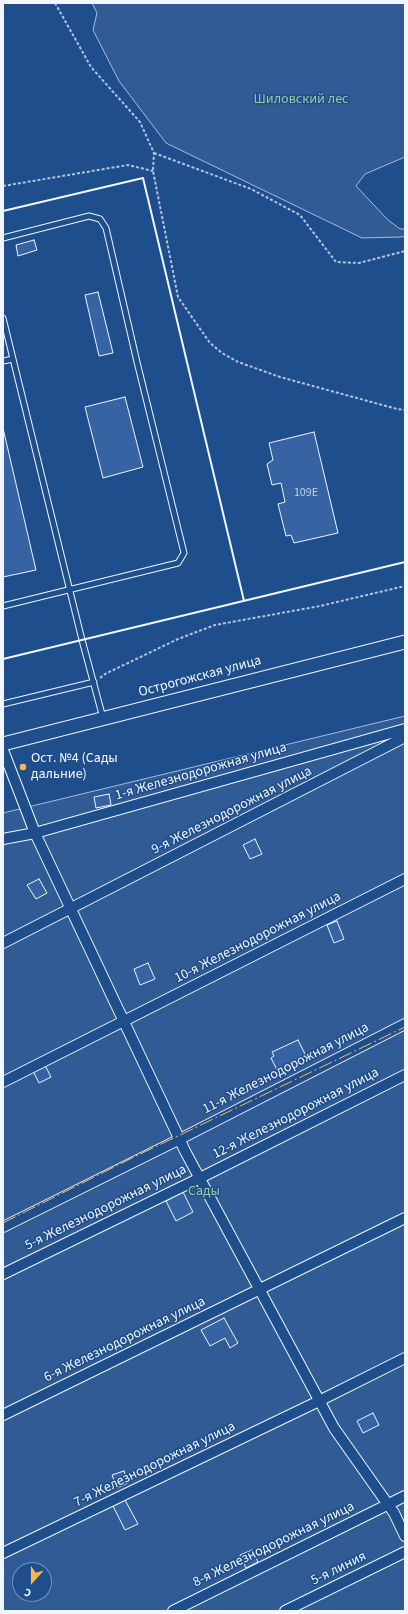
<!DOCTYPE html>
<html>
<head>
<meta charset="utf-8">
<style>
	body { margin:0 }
	#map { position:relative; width:408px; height:1614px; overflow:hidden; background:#1f4e8c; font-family:"Source Sans 3",sans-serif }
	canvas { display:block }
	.frame { position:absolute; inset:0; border:4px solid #f2f6ff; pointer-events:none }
	.north { position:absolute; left:12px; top:1562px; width:40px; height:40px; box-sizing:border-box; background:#1f4e8c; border:1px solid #7391ba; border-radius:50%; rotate:201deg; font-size:11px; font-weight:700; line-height:16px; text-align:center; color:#f2f6ff }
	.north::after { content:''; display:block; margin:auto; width:14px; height:18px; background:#ffb74d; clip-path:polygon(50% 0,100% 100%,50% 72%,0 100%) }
</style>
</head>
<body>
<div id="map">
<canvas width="408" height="1614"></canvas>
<div class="frame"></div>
<div class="north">С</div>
</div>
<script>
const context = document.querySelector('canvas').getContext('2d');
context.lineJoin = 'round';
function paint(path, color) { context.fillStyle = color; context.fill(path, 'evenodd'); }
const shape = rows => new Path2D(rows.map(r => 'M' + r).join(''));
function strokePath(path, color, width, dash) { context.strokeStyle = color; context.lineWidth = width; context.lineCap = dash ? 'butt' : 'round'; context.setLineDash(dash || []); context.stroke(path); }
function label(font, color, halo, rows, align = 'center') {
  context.font = font + ' "Source Sans 3",sans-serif'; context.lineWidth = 3; context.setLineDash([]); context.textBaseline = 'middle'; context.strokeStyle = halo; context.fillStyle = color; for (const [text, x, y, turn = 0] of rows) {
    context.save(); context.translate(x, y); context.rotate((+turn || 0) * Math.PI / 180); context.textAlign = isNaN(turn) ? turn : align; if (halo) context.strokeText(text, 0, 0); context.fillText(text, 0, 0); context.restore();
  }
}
const built = shape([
	[92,3,405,3,405,157,365,174,356,186,388,220,400,229,405,229,405,236,401,237,362,238,166,143,119,81,93,30,97,13,92,3],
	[405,716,405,1611,3,1611,3,813,405,716],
	[20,1570,44,1570,44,1594,20,1594,20,1570]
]);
paint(built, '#305b95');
strokePath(built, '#a8bbd7', 1);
const building = shape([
	[34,240,37,250,18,256,16,245,34,240],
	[98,292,113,353,99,356,85,295,98,292],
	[125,397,143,467,103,478,85,407,125,397],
	[3,428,36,570,3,577,3,428],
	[314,432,338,533,294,543,291,535,286,536,278,504,285,502,281,483,272,485,267,464,273,460,269,443,314,432],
	[109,794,111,805,96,808,94,797,109,794],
	[255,839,262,854,250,859,243,845,255,839],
	[39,879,47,893,36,899,27,885,39,879],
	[337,921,344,939,334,943,327,925,337,921],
	[148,963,155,979,140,985,134,969,148,963],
	[298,1040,306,1056,277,1070,271,1058,274,1056,272,1052,298,1040],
	[45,1065,51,1077,39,1083,33,1071,45,1065],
	[183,1192,193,1212,176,1221,166,1201,183,1192],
	[224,1318,238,1343,230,1348,225,1338,210,1346,201,1330,224,1318],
	[373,1413,379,1425,363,1433,357,1421,373,1413],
	[124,1471,128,1483,117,1488,112,1475,124,1471],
	[125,1500,138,1524,125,1530,113,1506,125,1500],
	[252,1550,258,1562,246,1568,240,1555,252,1550]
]);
paint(building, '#3563a3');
strokePath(building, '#f2f6ff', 1);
const service = shape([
	[3,238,89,216,100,219,106,228,137,362,184,553,178,563,3,606],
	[3,318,82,640,103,718],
	[3,361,13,359],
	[3,704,94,682]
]);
const minor = shape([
	[3,750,35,833,185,1151,334,1428,394,1513,405,1536],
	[3,839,35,833,405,729],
	[3,943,405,737],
	[3,1082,405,879],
	[3,1227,180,1139,405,1024],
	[3,1274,200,1178,405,1075],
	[3,1415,405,1218],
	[3,1553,319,1401,405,1358],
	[173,1611,405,1496],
	[285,1611,405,1552]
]);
const tertiary = shape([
	[3,744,405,642]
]);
strokePath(service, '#f2f6ff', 7);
strokePath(minor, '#f2f6ff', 12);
strokePath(tertiary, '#f2f6ff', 15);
strokePath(shape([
	[55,3,91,67,140,122,154,153,153,171,178,297,210,343,222,353,238,362,280,377,397,409,405,410],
	[154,153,251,189,300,215,336,262,359,263,405,251],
	[3,186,128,165,153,171],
	[100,678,105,674,178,639,215,625,320,606,405,586]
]), '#b3c4dc', 2, [3, 2]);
strokePath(service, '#1f4e8c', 5);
strokePath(minor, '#1f4e8c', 10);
strokePath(tertiary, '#1f4e8c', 13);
strokePath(shape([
	[3,211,143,178,244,601],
	[3,659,405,562]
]), '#f2f6ff', 2);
strokePath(shape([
	[3,1223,132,1158,405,1027]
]), '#ffb74d', 1, [14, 3, 2, 3]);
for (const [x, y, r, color] of [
	[23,767,4,"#ffb74d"]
]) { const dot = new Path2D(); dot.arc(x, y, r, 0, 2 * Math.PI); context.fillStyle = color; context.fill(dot); strokePath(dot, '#1f4e8c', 1.5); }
label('12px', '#c3d1e8', null, [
	["109Е",306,493]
]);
label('14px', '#97c8a6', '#1f4e8c', [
	["Шиловский лес",301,100],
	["Сады",204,1192]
]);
label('14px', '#f2f6ff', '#1f4e8c', [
	["Острогожская улица",200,677,-15],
	["1-я Железнодорожная улица",201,772,-16],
	["9-я Железнодорожная улица",232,811,-27],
	["10-я Железнодорожная улица",258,938,-27],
	["11-я Железнодорожная улица",286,1069,-27],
	["12-я Железнодорожная улица",296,1114,-27],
	["5-я Железнодорожная улица",106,1208,-26],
	["6-я Железнодорожная улица",125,1340,-26],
	["7-я Железнодорожная улица",155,1465,-26],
	["8-я Железнодорожная улица",274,1545,-26],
	["5-я линия",339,1569,-26]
]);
label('14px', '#f2f6ff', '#1f4e8c', [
	["Ост. №4 (Сады",31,759],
	["дальние)",31,775]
], 'left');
</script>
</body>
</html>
